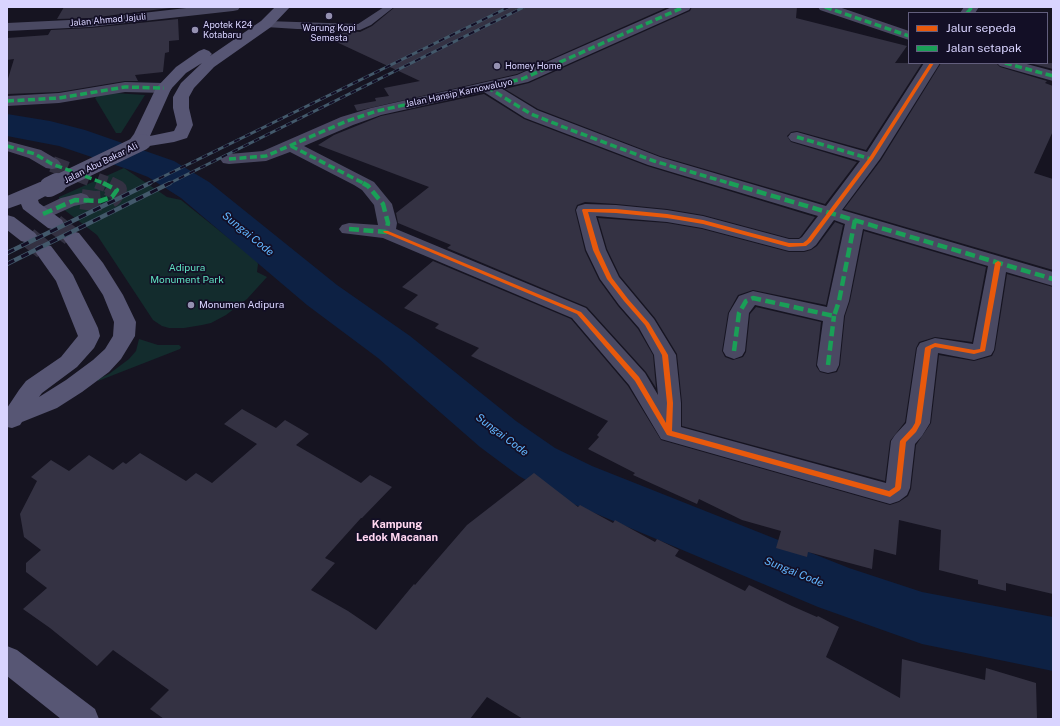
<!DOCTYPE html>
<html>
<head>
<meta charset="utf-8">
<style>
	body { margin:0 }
	#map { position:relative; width:1060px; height:726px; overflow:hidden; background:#161421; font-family:"Public Sans",sans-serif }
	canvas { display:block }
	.frame { position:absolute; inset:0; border:8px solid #d9d4ff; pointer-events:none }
	.legend { position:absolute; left:908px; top:12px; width:140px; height:52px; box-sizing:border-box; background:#130f26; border:1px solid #625e7d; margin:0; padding:5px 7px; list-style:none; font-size:12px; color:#d9d4ff }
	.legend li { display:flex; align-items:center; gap:8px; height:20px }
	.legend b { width:20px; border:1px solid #625e7d }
</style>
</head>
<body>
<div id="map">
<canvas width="1060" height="726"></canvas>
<div class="frame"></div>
<ul class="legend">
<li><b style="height:5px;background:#e8590c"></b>Jalur sepeda</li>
<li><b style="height:5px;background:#1a9f57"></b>Jalan setapak</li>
</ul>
</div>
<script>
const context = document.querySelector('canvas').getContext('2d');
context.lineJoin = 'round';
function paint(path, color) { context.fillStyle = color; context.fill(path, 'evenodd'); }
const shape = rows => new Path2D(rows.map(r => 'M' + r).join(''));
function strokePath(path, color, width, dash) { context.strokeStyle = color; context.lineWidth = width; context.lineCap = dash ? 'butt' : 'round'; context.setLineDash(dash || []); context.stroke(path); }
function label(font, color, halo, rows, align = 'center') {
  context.font = font + ' "Public Sans",sans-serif'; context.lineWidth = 3.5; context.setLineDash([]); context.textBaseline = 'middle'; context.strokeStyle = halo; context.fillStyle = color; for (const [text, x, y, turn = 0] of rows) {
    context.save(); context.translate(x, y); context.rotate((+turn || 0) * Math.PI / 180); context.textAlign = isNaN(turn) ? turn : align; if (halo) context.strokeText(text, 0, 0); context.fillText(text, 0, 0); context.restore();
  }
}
paint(shape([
	[114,93,145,95,121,133,116,133,95,98,99,95],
	[124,168,167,197,181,200,256,260,258,264,257,272,267,277,247,299,226,315,211,323,202,325,184,328,169,328,162,326,153,320,97,235,58,205,59,197],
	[139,339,158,345,179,345,181,347,180,349,98,381,98,379,109,374,129,359,136,351]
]), '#132c2d');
paint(shape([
	[7,114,50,121,85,130,174,161,209,182,337,285,410,336,516,421,555,448,592,466,849,568,922,592,1053,617,1053,671,922,644,818,607,554,496,519,476,480,447,378,358,307,305,181,198,148,177,130,170,59,146,7,136,7,114]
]), '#0d2144');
paint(shape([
	[64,7,178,7,90,18,57,19],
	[395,7,668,7,517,74,357,111,354,105,376,101,375,98,389,96,384,88,420,81,330,39,343,31,360,32,372,26],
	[692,7,797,7,796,18,907,46,895,63,922,63,866,150,797,131,791,132,787,136,791,142,857,162,825,204,660,156,538,109,505,89,529,83,690,11],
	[178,19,179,40,169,41,169,52,165,53,163,72,135,75,138,81,125,81,59,92,7,94,7,82,14,59,7,60,7,38,48,35,51,30,90,28],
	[941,63,996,63,1000,67,1047,81,1045,83,1053,86,1053,131,1034,173,1053,179,1053,270,844,209,881,160],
	[1029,63,1053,63,1053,69],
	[484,94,524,119,647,166,815,217,801,236,799,238,789,238,703,215,667,209,616,204,585,202,577,205,575,210,585,251,599,280,618,306,638,329,653,355,656,388,646,372,587,307,447,248,451,245,398,223,396,213,429,187,318,145,334,135,381,116],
	[598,218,667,223,702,229,789,252,804,252,811,250,817,246,835,222,843,225,826,305,753,290,738,295,728,313,722,351,725,357,733,360,743,357,746,352,750,314,756,307,821,322,816,366,820,372,828,374,837,372,840,365,845,316,850,301,864,231,986,267,972,342,935,337,919,342,916,348,905,422,890,441,885,481,682,426,682,403,677,354,655,318,620,276,607,249],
	[433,261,571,319,628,386,661,440,890,505,899,502,908,496,911,489,916,445,931,423,939,355,974,361,992,356,995,350,1007,274,1053,287,1053,594,1006,583,1006,591,978,584,978,580,939,570,941,530,899,520,896,555,874,549,872,569,808,552,807,557,776,548,781,531,742,520,699,499,697,504,633,475,635,473,588,449,599,437,597,435,608,421,471,356,479,348,435,328,439,324,404,308,418,295,402,287],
	[242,409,276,428,285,420,309,434,296,445,361,483,370,475,392,487,362,518,361,518,325,558,335,563,311,590,348,611,376,630,414,584,415,585,467,525,534,473,578,507,580,505,613,523,615,520,655,542,657,539,679,550,675,556,745,591,749,585,792,606,817,617,818,616,839,627,826,657,900,698,902,659,985,680,986,668,1036,683,1037,719,523,719,487,697,470,719,164,719,150,709,169,690,113,650,97,666,50,628,23,609,47,588,26,572,26,563,41,550,24,537,20,514,37,481,31,477,51,460,69,471,89,455,113,470,123,462,126,464,140,453,186,481,196,473,212,483,257,444,224,424]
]), '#343243');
strokePath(shape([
	[52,164,106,184]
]), '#333142', 16, [16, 8]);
strokePath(shape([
	[81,199,94,201,106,200,112,197,117,190,103,183]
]), '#333142', 20, [20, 10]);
strokePath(shape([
	[55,224,72,237],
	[28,237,44,250]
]), '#333142', 20, [20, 10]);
paint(shape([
	[384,7,394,7,371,25,360,30,297,29,266,27,261,24,266,21,358,24,384,7]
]), '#4a4962');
paint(shape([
	[672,7,691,7,689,10,528,82,501,88,537,110,660,157,826,206,860,161,791,141,788,137,791,133,797,132,867,152,924,63,940,63,880,159,842,210,1053,272,1053,286,1006,272,994,350,991,355,974,360,938,353,930,423,922,436,915,444,910,488,907,495,899,501,890,504,661,439,629,385,572,318,383,238,342,233,339,229,342,225,349,223,378,225,374,205,362,190,354,185,290,152,266,161,229,164,223,163,220,159,223,155,229,154,263,151,341,117,371,108,517,75,672,7],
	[484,92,525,118,648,165,818,216,802,237,799,239,789,239,703,216,667,210,616,205,585,204,578,206,576,210,586,250,600,279,619,305,639,328,654,355,658,395,645,373,586,308,396,229,397,223,392,204,374,182,304,146,353,125,381,115,484,92],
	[596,216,667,222,702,228,789,251,804,251,811,249,816,245,834,220,845,224,827,307,753,291,739,296,729,313,723,351,726,356,734,359,742,356,745,351,749,313,755,305,823,321,817,365,820,371,828,373,836,371,839,365,844,316,849,301,863,229,988,266,973,344,935,338,920,343,917,348,906,423,895,435,891,441,886,483,681,427,681,403,676,355,654,319,619,277,606,250,596,216],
	[818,7,839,7,909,31,909,40,820,10,818,7],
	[964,7,979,7,975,13,960,13,964,7],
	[997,63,1023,63,1053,71,1053,81,1000,66,997,63],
	[125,82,164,83,170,85,172,88,170,91,164,93,125,92,59,103,7,106,7,96,59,93,125,82],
	[7,141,41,150,58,160,61,164,58,168,52,169,46,168,29,158,7,151,7,141],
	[81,193,87,195,90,199,87,203,74,206,43,220,36,218,34,214,36,210,61,198,81,193]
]), '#4a4962');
paint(shape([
	[195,7,240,7,238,10,233,11,90,27,7,31,7,23,90,19,195,7]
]), '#4a4962');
paint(shape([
	[275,7,290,7,271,27,214,67,194,88,189,97,189,108,193,125,187,138,174,142,143,147,131,146,128,142,134,134,156,88,176,67,199,51,204,49,209,51,212,54,210,56,261,21,275,7],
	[202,63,181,83,173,97,173,108,177,125,174,131,150,136,171,89,186,73,202,63],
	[40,182,55,183,58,187,55,191,38,200,39,203,62,220,64,224,62,228,55,230,48,228,23,209,21,204,7,209,7,196,40,182],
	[7,215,14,217,35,233,38,237,35,241,28,243,21,241,7,230,7,215],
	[72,231,79,233,103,263,123,295,136,322,135,336,121,359,109,372,82,392,57,408,22,422,20,425,12,428,7,427,7,408,19,390,26,381,61,357,78,336,56,281,34,250,37,246,44,244,51,246,73,275,98,328,100,336,94,348,77,367,42,393,39,397,66,380,93,360,105,349,113,336,114,322,103,295,88,272,62,237,65,233,72,231],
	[7,646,17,650,95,709,99,719,61,719,7,676,7,646]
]), '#575674');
const railFar1 = shape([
	[148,184,509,7],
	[168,184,524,7]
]);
const rail = shape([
	[7,253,150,183],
	[7,264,170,183]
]);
strokePath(railFar1, '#43596b', 3);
strokePath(rail, '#43596b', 4.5);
strokePath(railFar1, '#130f26', 2, [6]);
strokePath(rail, '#130f26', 3, [8]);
strokePath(shape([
	[55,184,143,142]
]), '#575674', 16);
strokePath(shape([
	[49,187,57,183]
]), '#575674', 20);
strokePath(shape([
	[825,7,909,36],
	[967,13,972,7],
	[1005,63,1053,76],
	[487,87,531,114,566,128,654,161,732,184],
	[7,101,59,98,125,87,164,88],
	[797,137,871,159],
	[7,146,35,154,52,164,106,184],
	[291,146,365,184],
	[229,159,266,156,347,121,377,111,522,79,684,7]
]), '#1a9f57', 3.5, [7, 3.5]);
strokePath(shape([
	[729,183,1053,279],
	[43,214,75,200,100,201,112,197,117,190,103,183],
	[349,229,386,232,388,223,383,204,368,186,363,183],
	[734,351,739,313,746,301,753,298,834,316,839,301,855,220],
	[828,365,834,316]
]), '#1a9f57', 4.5, [10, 4.5]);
paint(shape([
	[930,63,934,63,873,159,811,242,806,246,789,247,703,224,667,218,616,213,588,212,599,250,612,278,628,299,649,323,668,355,673,403,672,431,889,491,895,487,900,441,912,428,915,423,925,348,926,347,935,343,974,350,980,349,995,263,998,261,1000,262,1001,263,985,351,974,354,935,347,931,349,921,423,916,432,906,442,901,488,900,490,890,497,667,435,635,381,577,314,383,232,384,231,388,231,581,312,639,377,666,423,667,403,662,355,645,325,624,301,607,279,593,250,582,210,583,209,616,209,667,214,703,220,789,243,803,243,807,240,869,158,930,63]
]), '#e8590c');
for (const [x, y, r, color] of [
	[329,16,4,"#9591b1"],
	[195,30,4,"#9591b1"],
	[497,66,4,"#9591b1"],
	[191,305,4,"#9591b1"]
]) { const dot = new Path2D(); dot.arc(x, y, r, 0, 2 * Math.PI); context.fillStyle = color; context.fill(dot); strokePath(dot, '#130f26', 1.5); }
label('9px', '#d9d4ff', '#130f26', [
	["Jalan Ahmad Jajuli",108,20,-5],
	["Jalan Hansip Karnowaluyo",459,93,-12],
	["Jalan Abu Bakar Ali",101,163,-26]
]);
label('9px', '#d9d4ff', '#130f26', [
	["Apotek K24",203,25],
	["Kotabaru",203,35],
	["Warung Kopi",329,28,"center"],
	["Semesta",329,38,"center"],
	["Homey Home",505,66]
], 'left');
label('10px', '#5fe0c0', '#130f26', [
	["Adipura",187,268],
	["Monument Park",187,280]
]);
label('10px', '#d9d4ff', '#130f26', [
	["Monumen Adipura",199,305]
], 'left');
label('italic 11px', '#62b6ff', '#130f26', [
	["Sungai Code",248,234,39],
	["Sungai Code",502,435,37],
	["Sungai Code",794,572,22]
]);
label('bold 11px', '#ffd6f0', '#130f26', [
	["Kampung",397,525],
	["Ledok Macanan",397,538]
]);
</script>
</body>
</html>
